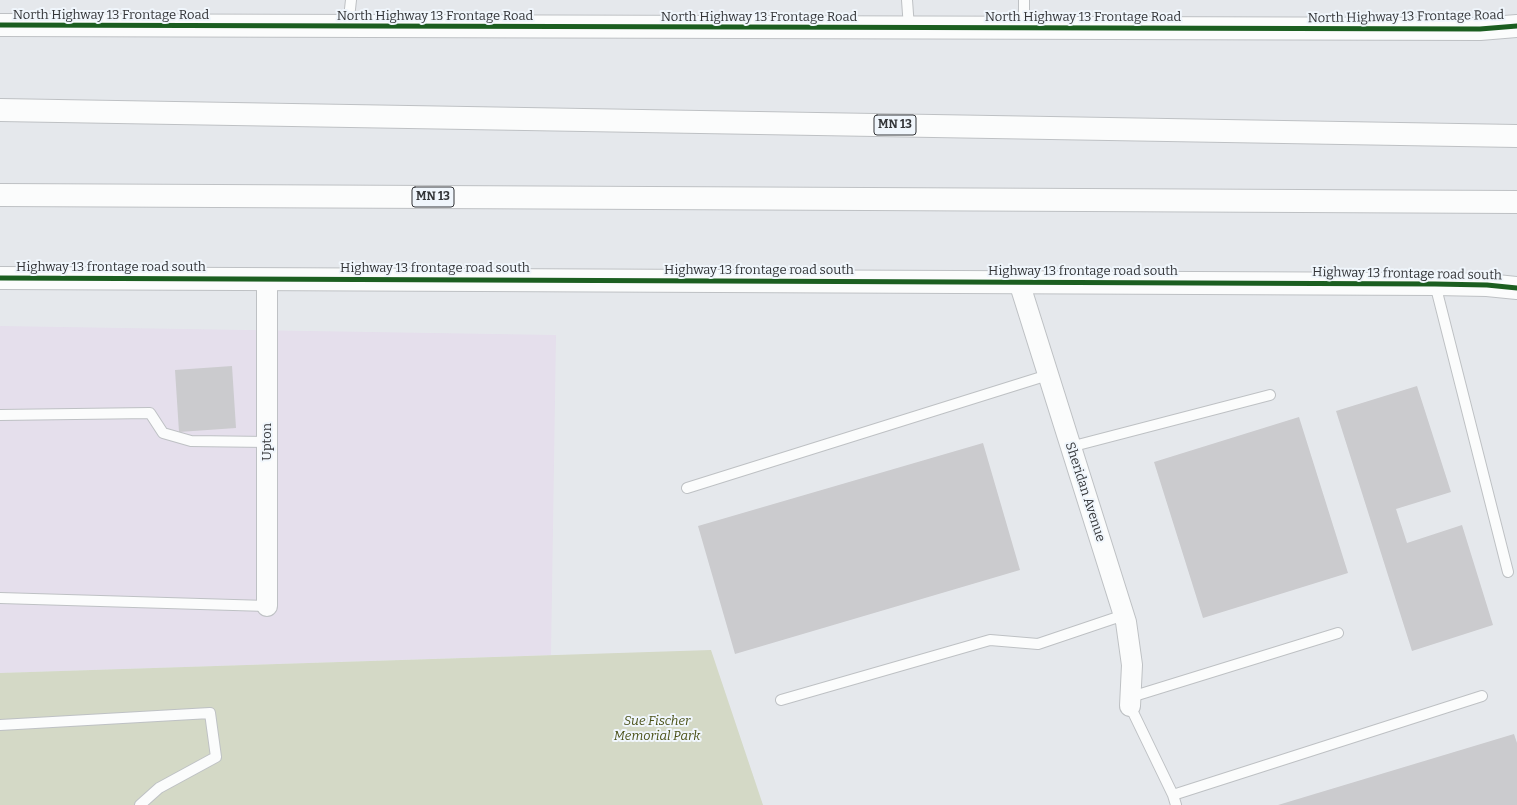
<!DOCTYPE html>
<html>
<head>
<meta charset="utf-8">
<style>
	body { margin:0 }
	canvas { display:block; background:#e5e8ec }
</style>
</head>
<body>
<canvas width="1517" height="805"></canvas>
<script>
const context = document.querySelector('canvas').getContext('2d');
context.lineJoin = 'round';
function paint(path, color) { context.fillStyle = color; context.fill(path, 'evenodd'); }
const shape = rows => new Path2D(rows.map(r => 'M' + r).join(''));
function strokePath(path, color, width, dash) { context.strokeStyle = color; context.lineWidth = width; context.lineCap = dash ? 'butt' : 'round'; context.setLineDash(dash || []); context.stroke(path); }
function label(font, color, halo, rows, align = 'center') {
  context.font = font + ' Bitter,serif'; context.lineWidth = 4; context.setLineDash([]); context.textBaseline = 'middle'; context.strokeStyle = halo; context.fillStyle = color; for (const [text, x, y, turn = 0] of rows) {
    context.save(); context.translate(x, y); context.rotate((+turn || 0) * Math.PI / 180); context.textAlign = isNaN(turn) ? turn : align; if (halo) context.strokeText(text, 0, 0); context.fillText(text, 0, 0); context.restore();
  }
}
paint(shape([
	[0,326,556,335,551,655,0,673]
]), '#e5dfec');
paint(shape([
	[711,650,763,805,0,805,0,673]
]), '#d4d9c6');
paint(shape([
	[232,366,236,428,179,432,175,370],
	[1417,386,1451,492,1396,509,1407,543,1462,525,1493,625,1412,651,1336,411],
	[1299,417,1348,573,1203,618,1154,462],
	[983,443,1020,570,735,654,698,526],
	[1514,734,1517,743,1517,805,1278,805]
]), '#cbcbce');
const lane = shape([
	[907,0,909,28],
	[1024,0,1024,28],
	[348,27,351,0],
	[1435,284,1508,572],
	[0,415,150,413,163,433,191,441,267,442],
	[1070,447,1270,395],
	[687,488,1048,375],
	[0,598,267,606],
	[1131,697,1338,633],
	[781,700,990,640,1038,644,1124,615],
	[1130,706,1173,795,1482,696],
	[0,725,210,713,216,757,159,788,140,805],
	[1173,795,1176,805]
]);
const street = shape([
	[1019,282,1126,622,1132,665,1130,706],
	[267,606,267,279]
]);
const secondary = shape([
	[0,25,1480,29,1517,26],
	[0,278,1435,284,1487,285,1517,288]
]);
const highway = shape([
	[0,110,1517,136],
	[0,195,1517,202]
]);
strokePath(lane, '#bec1c4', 12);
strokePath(street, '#bec1c4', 22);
strokePath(secondary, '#bec1c4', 24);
strokePath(highway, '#bec1c4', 24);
strokePath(lane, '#fbfcfc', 10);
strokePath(street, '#fbfcfc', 20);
strokePath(secondary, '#fbfcfc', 22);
strokePath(highway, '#fbfcfc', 22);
strokePath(shape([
	[0,25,1480,29,1517,26],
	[0,278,1435,284,1487,285,1517,288]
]), '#1b5e20', 5);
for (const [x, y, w] of [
	[895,125,42],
	[433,197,42]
]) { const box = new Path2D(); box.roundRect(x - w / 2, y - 10, w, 20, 3); context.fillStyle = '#f0f6fc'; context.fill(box); strokePath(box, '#333538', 1); }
label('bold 12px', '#333538', null, [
	["MN 13",895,125],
	["MN 13",433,197]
]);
label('13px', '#333538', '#f0f6fc', [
	["North Highway 13 Frontage Road",111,15],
	["North Highway 13 Frontage Road",435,16],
	["North Highway 13 Frontage Road",759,17],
	["North Highway 13 Frontage Road",1083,17],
	["North Highway 13 Frontage Road",1406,17,-1],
	["Highway 13 frontage road south",111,267],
	["Highway 13 frontage road south",435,268],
	["Highway 13 frontage road south",759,270],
	["Highway 13 frontage road south",1083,271],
	["Highway 13 frontage road south",1407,274,1],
	["Upton",267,442,-90],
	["Sheridan Avenue",1085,492,72]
]);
label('italic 13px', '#4a5118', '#f0f6fc', [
	["Sue Fischer",657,721],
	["Memorial Park",657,736]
]);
</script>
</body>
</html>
